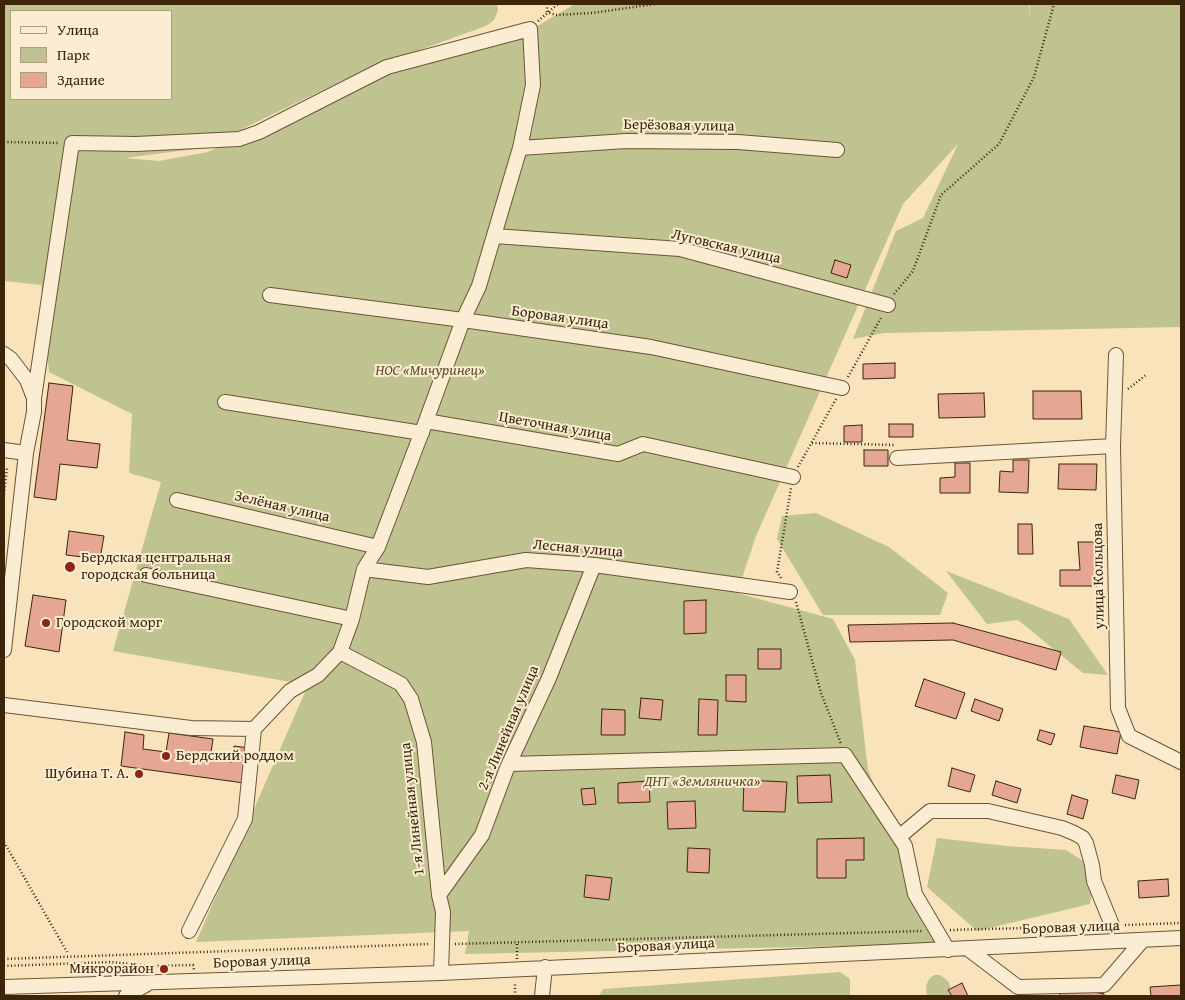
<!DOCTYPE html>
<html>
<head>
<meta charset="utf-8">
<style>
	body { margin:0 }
	#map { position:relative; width:1185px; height:1000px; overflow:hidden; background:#f9e3bb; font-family:"Gentium Book Plus",serif }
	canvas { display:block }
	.frame { position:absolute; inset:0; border:5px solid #3d2509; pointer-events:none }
	.legend { position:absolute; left:10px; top:10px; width:162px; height:90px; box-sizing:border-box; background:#fbedd3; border:1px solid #af9d82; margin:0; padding:6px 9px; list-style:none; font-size:15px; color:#3d2509 }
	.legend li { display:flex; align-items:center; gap:10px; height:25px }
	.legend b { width:25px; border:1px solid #af9d82 }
</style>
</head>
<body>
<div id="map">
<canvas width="1185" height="1000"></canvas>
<div class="frame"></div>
<ul class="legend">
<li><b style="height:6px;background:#fbedd3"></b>Улица</li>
<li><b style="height:14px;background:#bfc390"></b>Парк</li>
<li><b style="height:14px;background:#e5a793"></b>Здание</li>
</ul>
</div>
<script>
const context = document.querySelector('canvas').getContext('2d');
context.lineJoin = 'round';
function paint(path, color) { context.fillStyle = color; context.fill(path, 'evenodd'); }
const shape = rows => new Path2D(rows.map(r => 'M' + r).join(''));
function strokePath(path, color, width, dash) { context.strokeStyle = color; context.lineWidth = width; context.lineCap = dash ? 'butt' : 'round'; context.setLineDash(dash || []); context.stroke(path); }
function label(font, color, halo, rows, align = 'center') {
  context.font = font + ' "Gentium Book Plus",serif'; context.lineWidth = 4; context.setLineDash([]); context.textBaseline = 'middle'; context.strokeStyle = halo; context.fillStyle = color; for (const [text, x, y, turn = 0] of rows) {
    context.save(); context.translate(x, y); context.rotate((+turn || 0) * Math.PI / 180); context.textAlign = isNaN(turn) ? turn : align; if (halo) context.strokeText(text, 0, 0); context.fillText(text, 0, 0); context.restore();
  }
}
paint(shape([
	[4,4,497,4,498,10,494,20,486,26,364,70,203,148,125,158,159,161,208,152,358,84,433,58,539,25,575,4,1029,4,1029,18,1030,4,1181,4,1181,327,884,333,853,339,896,231,923,218,958,144,903,204,756,536,737,593,833,619,855,660,868,770,926,912,943,944,465,954,469,931,196,942,308,685,113,651,161,482,129,473,132,414,49,372,41,285,4,281],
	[11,11,171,11,171,99,11,99],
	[816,513,889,547,948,593,940,615,823,615,777,539,782,516],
	[946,571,1069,619,1108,675,1083,673,1018,620,987,624],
	[937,838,1007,846,1066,850,1096,869,1090,904,977,931,927,887],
	[840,972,850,979,850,995,848,996,599,996,603,989],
	[934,975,940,975,948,981,954,996,927,996,926,986,929,979]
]), '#bfc390');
const building = shape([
	[835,260,851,265,847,278,831,273,835,260],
	[895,363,895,378,863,379,863,364,895,363],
	[49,383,73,386,67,440,100,444,97,468,60,464,56,500,34,497,49,383],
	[1033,391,1081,391,1082,419,1033,419,1033,391],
	[984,393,985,417,939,418,938,394,984,393],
	[889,424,913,424,913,437,889,437,889,424],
	[862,425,862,442,844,442,844,426,862,425],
	[864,450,888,450,888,466,864,466,864,450],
	[1013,460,1029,460,1028,493,999,492,1000,471,1013,472,1013,460],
	[955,463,970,463,970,493,940,493,940,478,955,477,955,463],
	[1059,464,1097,464,1096,490,1058,489,1059,464],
	[1018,524,1032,524,1033,554,1018,554,1018,524],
	[69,531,104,536,100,559,66,555,69,531],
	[1078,542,1100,542,1100,564,1095,564,1097,586,1060,586,1060,570,1080,570,1078,542],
	[33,595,66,600,59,652,25,646,33,595],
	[706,600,706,633,684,634,684,601,706,600],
	[953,623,1061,652,1056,670,953,640,850,642,848,625,953,623],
	[758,649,781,649,781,669,758,669,758,649],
	[726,675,746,675,746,702,726,701,726,675],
	[924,679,965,693,956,719,915,706,924,679],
	[641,698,663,700,661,720,639,718,641,698],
	[699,699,718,700,717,735,698,735,699,699],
	[975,699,1003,709,999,721,971,711,975,699],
	[602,709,625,710,625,735,601,735,602,709],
	[1084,726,1121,732,1117,754,1080,747,1084,726],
	[1040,730,1055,734,1051,745,1037,740,1040,730],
	[125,732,144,735,143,749,166,752,169,733,213,739,210,759,232,762,234,746,249,748,244,783,121,766,125,732],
	[952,768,975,775,970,792,948,786,952,768],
	[830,775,832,802,798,803,797,776,830,775],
	[1116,775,1139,780,1135,799,1112,793,1116,775],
	[744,780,787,782,785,812,743,811,744,780],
	[649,781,650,802,618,803,618,783,649,781],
	[996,781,1021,789,1017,803,992,795,996,781],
	[594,788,596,804,583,805,581,789,594,788],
	[1072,795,1088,800,1083,819,1067,814,1072,795],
	[695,801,696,828,668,829,667,802,695,801],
	[864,838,864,860,846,860,846,878,817,878,817,839,864,838],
	[688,848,710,849,709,873,687,872,688,848],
	[586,875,612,878,609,900,584,897,586,875],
	[1168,879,1169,896,1139,898,1138,881,1168,879],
	[962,983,968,996,952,996,948,990,962,983],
	[1181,985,1181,996,1151,996,1150,987,1181,985],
	[1085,990,1104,994,1104,996,1060,996,1060,991,1085,990]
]);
paint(building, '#e5a793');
strokePath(building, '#3d2509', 1);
const minor = shape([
	[520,148,626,141,738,142,837,150],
	[494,236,680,249,888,305],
	[270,295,463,320,651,347,842,388],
	[4,354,11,359,27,380,34,398,34,412,26,453],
	[1116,355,1113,446,1118,708,1129,736,1181,762],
	[34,398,72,143,136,144,239,139,259,132,387,67,530,29,533,85,520,148,479,286,463,320,426,421,378,547,364,569,352,619,340,652,318,675,290,691,254,729],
	[225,402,422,433],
	[426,421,618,454,643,444,793,477],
	[4,450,26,453,4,650],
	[897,458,1113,446],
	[177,500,378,547],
	[364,569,428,577,526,560,594,565,790,592],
	[146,575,352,619],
	[340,652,401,684,411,699,424,742,439,895,443,912,441,973],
	[4,705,191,728,254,729,245,819,189,931],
	[509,764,845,755,905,846,915,894,948,950],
	[899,837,930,811,988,811,1062,828,1074,833,1083,838,1086,843,1092,865,1094,881,1112,925],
	[439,895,482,835,507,768,549,678,594,565],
	[968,949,1018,987,1104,985,1142,941],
	[4,987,441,973,1181,938],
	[126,996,149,983],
	[542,996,545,967]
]);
strokePath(minor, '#6c5436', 16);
strokePath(shape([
	[547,4,547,12,556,15,592,13,655,4],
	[538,21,558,4],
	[4,142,60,143],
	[894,294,913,271,941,195,999,144,1034,77,1054,4],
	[848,377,882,316],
	[1128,389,1146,375],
	[812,443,895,445],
	[798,467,836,399],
	[4,494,7,468],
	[781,578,777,572,791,488],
	[796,602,821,693,841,744],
	[4,842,67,952],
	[1125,925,1181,923],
	[950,930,1099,926],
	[455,944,922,931],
	[4,959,430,944],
	[517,959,517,943],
	[4,966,111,962,153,966,193,965,194,970],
	[515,996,515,982]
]), '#3d2509', 2.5, [1, 2.5]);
strokePath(minor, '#fbedd3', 14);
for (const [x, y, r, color] of [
	[70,567,6,"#8f2418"],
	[46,623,5,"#8f2418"],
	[166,756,5,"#8f2418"],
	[139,774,5,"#8f2418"],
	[164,969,5,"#8f2418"]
]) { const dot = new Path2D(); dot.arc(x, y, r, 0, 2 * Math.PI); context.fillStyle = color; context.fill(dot); strokePath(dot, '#fbedd3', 2); }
label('15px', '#3d2509', '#fbedd3', [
	["Берёзовая улица",679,126,1],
	["Луговская улица",726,247,13],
	["Боровая улица",560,318,8],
	["Цветочная улица",555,427,10],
	["Зелёная улица",282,507,13],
	["Лесная улица",578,549,5],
	["улица Кольцова",1099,576,-91],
	["2-я Линейная улица",509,728,-67],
	["1-я Линейная улица",413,809,-96],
	["Боровая улица",1071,928,-2],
	["Боровая улица",666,946,-3],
	["Боровая улица",262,962,-2]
]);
label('italic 15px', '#5e4c2b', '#fbedd3', [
	["НОС «Мичуринец»",430,371],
	["ДНТ «Земляничка»",702,782]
]);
label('15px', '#3d2509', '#fbedd3', [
	["Бердская центральная",81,558],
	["городская больница",81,575],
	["Городской морг",56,623],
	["Бердский роддом",176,756],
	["Шубина Т. А.",129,774,"right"],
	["Микрорайон",154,969,"right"]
], 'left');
</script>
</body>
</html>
